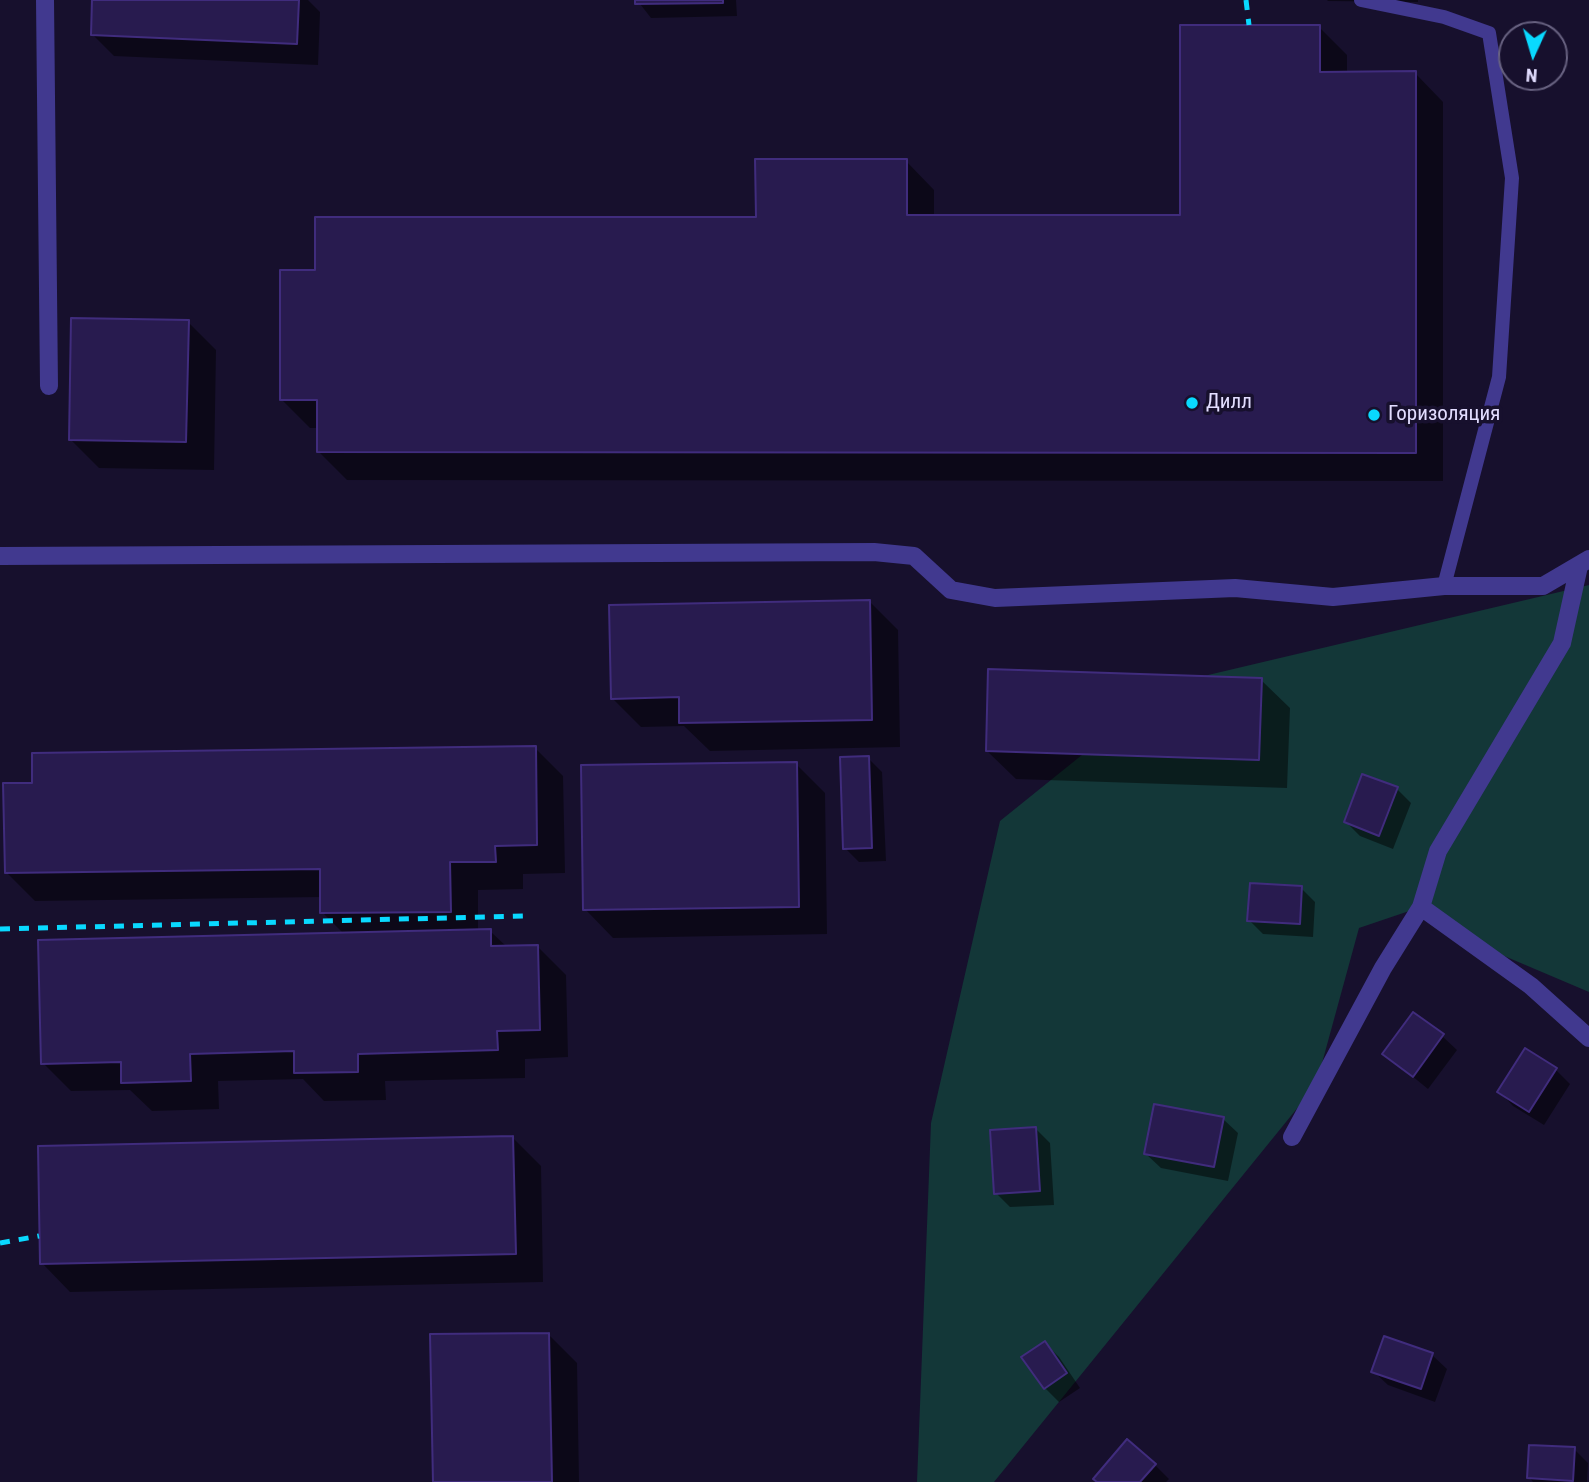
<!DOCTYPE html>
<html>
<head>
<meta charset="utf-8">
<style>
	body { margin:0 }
	#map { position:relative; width:1589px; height:1482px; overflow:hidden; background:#17102d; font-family:"Roboto Condensed",sans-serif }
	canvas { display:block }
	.north { position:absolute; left:1498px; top:21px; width:70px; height:70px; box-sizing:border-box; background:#17102d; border:2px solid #686281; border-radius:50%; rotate:184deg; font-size:19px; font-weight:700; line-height:28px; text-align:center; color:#e2ddff }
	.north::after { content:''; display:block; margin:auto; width:24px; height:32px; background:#09d9ff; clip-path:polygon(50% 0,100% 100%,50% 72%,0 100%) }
</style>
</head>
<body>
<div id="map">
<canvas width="1589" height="1482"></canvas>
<div class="north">N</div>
</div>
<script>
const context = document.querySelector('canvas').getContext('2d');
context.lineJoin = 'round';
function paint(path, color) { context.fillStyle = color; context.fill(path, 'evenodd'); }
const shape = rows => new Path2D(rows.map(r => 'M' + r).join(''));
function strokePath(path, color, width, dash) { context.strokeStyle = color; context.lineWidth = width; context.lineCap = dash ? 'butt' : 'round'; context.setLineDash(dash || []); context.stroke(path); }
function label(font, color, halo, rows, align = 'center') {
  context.font = font + ' "Roboto Condensed",sans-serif'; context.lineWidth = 7; context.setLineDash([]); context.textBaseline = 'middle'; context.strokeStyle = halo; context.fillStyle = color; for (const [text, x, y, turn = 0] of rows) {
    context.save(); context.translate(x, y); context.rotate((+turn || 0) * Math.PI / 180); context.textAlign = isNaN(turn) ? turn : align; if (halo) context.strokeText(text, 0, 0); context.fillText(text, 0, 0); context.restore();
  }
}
paint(shape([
	[1589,585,1589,992,1436,927,1421,907,1359,928,1316,1085,994,1482,917,1482,931,1123,1000,821,1170,684]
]), '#133738');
paint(shape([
	[94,0,308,0,320,12,318,65,114,56,92,34],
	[637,0,736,0,737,16,651,18],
	[1327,0,1418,0,1418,2,1328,1],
	[1319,27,1347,55,1347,73,1415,73,1443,102,1443,481,347,480,319,452,319,428,310,428,281,399,316,272,757,219,906,161,934,190,934,217,1181,217],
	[188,322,216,350,214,470,99,468,70,439],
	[869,601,898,630,900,747,710,751,684,726,641,727,612,698],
	[1261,680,1290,708,1287,788,1016,779,987,751],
	[535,748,563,776,565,873,523,874,523,889,478,890,478,931,490,931,507,947,537,946,566,975,568,1057,525,1059,525,1078,385,1081,386,1100,324,1101,303,1079,218,1081,219,1109,152,1111,130,1090,71,1091,43,1063,344,934,322,912,322,897,35,901,7,873,34,785],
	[868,758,882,772,886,861,859,862,845,848],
	[796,764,825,793,827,934,613,938,585,909],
	[1397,789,1411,803,1393,849,1360,836,1346,822],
	[1301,888,1315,902,1313,937,1263,934,1249,920],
	[1442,1036,1457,1050,1428,1089,1385,1054],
	[1556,1070,1570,1084,1544,1125,1513,1106,1499,1091],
	[1223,1119,1238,1133,1228,1181,1161,1168,1146,1154],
	[1036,1129,1050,1143,1054,1205,1010,1207,996,1193],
	[513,1138,541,1166,543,1282,70,1292,42,1263],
	[548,1334,577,1363,579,1482,434,1482],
	[1385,1338,1432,1355,1447,1369,1435,1402,1388,1385,1373,1371],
	[1045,1343,1059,1357,1080,1388,1059,1402,1045,1388],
	[1574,1449,1588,1463,1587,1482,1533,1482,1529,1477],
	[1155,1465,1169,1479,1166,1482,1099,1482]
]), '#0007');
const building = shape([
	[92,0,299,0,297,44,91,35,92,0],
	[635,0,723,0,723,3,635,4,635,0],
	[1180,25,1320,25,1320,72,1416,71,1416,453,317,452,317,400,280,400,280,270,315,270,315,217,756,217,755,159,907,159,907,215,1180,215,1180,25],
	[71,318,189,320,186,442,69,440,71,318],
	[870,600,872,720,679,723,679,697,611,699,609,605,870,600],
	[988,669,1262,678,1259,760,986,751,988,669],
	[536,746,537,845,495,846,496,862,450,862,451,912,320,913,320,869,5,873,3,783,32,783,32,753,536,746],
	[869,756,872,848,843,849,840,757,869,756],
	[797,762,799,907,583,910,581,765,797,762],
	[1362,774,1398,787,1379,836,1344,822,1362,774],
	[1250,883,1302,886,1300,924,1247,921,1250,883],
	[491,929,491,946,538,945,540,1030,497,1031,498,1050,358,1054,358,1072,294,1073,294,1051,190,1054,191,1081,121,1083,121,1062,41,1064,38,940,491,929],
	[1413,1012,1444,1034,1413,1077,1382,1054,1413,1012],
	[1525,1048,1557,1068,1529,1112,1497,1092,1525,1048],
	[1154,1104,1224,1117,1214,1167,1144,1154,1154,1104],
	[1036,1127,1040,1191,994,1194,990,1130,1036,1127],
	[513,1136,516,1254,40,1264,38,1146,513,1136],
	[549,1333,552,1482,433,1482,430,1334,549,1333],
	[1384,1336,1433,1353,1421,1389,1371,1372,1384,1336],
	[1045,1341,1067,1373,1044,1389,1021,1357,1045,1341],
	[1127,1439,1156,1464,1140,1482,1097,1482,1093,1479,1127,1439],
	[1529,1445,1575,1447,1573,1481,1527,1478,1529,1445]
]);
paint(building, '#281b4f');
strokePath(building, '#402c7d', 2);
strokePath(shape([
	[1361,0,1444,17,1489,33,1512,178,1499,377,1444,586]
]), '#41398f', 14);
strokePath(shape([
	[45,0,49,386],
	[0,556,874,552,914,556,951,590,995,598,1235,588,1333,597,1444,586,1543,586,1589,559],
	[1421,907,1531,986,1589,1038],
	[1292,1137,1383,968,1421,907,1438,851,1562,643,1579,566]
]), '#41398f', 18);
strokePath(shape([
	[1246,0,1249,25],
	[0,929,524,916],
	[0,1243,39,1236]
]), '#09d9ff', 5, [10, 9]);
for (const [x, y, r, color] of [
	[1192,403,7,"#09d9ff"],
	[1374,415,7,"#09d9ff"]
]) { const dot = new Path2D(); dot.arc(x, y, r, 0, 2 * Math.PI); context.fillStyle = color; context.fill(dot); strokePath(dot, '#17102d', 2.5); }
label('21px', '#e2ddff', '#17102d', [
	["Дилл",1206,403],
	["Горизоляция",1388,415]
], 'left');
</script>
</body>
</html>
